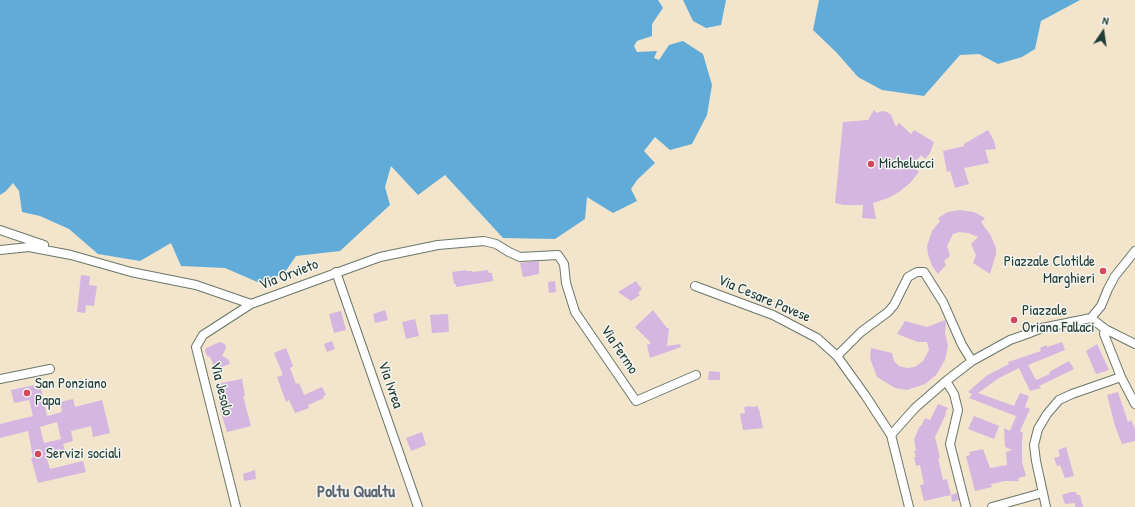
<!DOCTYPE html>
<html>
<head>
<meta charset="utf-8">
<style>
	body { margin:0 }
	#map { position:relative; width:1135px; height:507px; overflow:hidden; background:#f3e4cc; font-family:"Patrick Hand",sans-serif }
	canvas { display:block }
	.north { position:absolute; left:1083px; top:12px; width:40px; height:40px; -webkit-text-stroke:3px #f6f6f2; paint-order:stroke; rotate:13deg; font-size:11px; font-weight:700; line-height:16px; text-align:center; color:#1f3d34 }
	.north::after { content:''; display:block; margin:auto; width:14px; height:18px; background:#1f3d34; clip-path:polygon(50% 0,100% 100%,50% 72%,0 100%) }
</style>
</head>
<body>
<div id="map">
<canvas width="1135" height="507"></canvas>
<div class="north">N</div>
</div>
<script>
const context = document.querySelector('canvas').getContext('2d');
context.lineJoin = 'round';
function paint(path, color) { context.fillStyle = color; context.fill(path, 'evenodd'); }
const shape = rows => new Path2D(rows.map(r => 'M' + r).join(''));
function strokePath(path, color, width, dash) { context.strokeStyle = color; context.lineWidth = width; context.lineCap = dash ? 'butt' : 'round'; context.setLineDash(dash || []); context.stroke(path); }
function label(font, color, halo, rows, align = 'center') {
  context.font = font + ' "Patrick Hand",sans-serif'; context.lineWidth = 3; context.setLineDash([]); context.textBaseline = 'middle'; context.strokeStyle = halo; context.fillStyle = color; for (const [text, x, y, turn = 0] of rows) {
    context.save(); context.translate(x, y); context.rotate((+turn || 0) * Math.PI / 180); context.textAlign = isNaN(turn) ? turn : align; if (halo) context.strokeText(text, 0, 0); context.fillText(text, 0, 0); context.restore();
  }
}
paint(shape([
	[0,0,658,0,663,8,652,24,652,36,637,41,634,46,637,52,657,51,654,58,659,60,669,45,683,41,703,54,712,85,707,115,692,144,670,150,655,137,644,151,655,163,637,180,631,189,637,201,613,213,587,197,585,219,555,239,503,238,445,175,418,195,391,166,385,187,390,205,340,251,296,256,285,272,262,284,225,268,181,266,171,243,140,261,98,254,69,229,40,216,22,212,19,191,13,183,6,191,0,195],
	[683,0,726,0,721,25,706,28,693,21],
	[819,0,1080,0,1041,21,1035,49,1022,57,998,64,979,54,960,55,924,96,882,90,858,77,836,52,813,30]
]), '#61abd9');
paint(shape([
	[874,110,877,113,882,111,887,112,891,115,896,127,899,123,911,134,914,130,934,142,930,153,925,159,921,155,912,166,919,172,910,183,899,192,888,198,873,203,876,219,862,218,863,205,844,205,835,203,843,122,868,120],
	[988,130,994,141,996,149,985,150,989,163,964,168,969,184,955,188,950,171,947,172,943,151,964,146,964,144],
	[960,210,974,212,985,218,981,222,991,236,996,248,996,254,990,274,973,263,976,255,971,244,978,237,968,233,959,232,953,234,947,246,950,256,944,261,946,265,938,274,932,266,928,254,927,246,932,231,940,221,938,218,948,212],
	[539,261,539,274,523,277,520,263],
	[466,270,466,271,472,271,473,272,488,270,489,273,492,273,493,281,456,287,456,284,454,284,452,272],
	[81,275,90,276,89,285,97,286,94,306,86,305,85,313,77,312],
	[555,281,556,292,549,293,548,282],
	[636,281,642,289,638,293,640,295,631,301,618,292],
	[385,310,388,320,375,323,373,314],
	[653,310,667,328,669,328,667,346,680,344,681,347,650,358,647,345,651,343,635,327],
	[341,311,346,330,334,333,329,314],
	[448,314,449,332,432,333,430,315],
	[415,319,419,336,406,339,402,322],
	[945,320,946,324,945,334,948,345,945,360,936,375,925,384,907,390,895,388,877,377,870,358,871,348,892,353,894,361,899,366,907,368,915,367,923,361,929,350,927,342,918,342,897,334,905,321,927,327],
	[332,341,335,349,327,352,324,344],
	[220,342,225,344,226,348,222,356,228,359,230,364,215,369,210,357,207,356,205,351,206,348],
	[1062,342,1065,350,1028,365,1036,380,1050,374,1049,372,1069,361,1074,369,1039,386,1041,388,1030,391,1019,368,999,378,978,393,1014,406,1020,393,1029,396,1025,407,1030,409,1020,431,1023,433,1022,441,1022,462,1026,476,1018,478,1019,481,1005,481,991,484,992,487,975,491,966,456,970,455,969,452,983,449,990,468,1007,465,1006,452,1012,450,1005,447,1004,428,1010,431,1016,416,969,398,972,394,968,392,986,376,1009,364,1008,362,1041,351,1040,348,1047,345,1047,347],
	[1097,344,1109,370,1096,374,1086,351],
	[286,348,293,366,290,368,296,384,299,383,304,395,322,387,326,395,323,396,324,398,308,405,309,408,295,413,289,400,286,402,277,377,283,375,274,353],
	[709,371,720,372,720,380,708,380],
	[242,379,245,396,243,396,251,426,227,432,221,413,216,384],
	[35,385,41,388,47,416,62,412,60,402,73,399,75,407,102,400,110,433,93,437,91,426,71,431,73,441,63,444,65,451,46,455,50,469,83,461,86,472,38,483,31,458,33,458,28,431,0,438,0,424,33,416,29,400,14,403,11,390],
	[57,422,61,439,44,443,40,427],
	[1118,392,1128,422,1131,420,1135,429,1135,441,1122,444,1115,426,1107,395],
	[938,404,948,408,945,413,946,414,935,437,940,458,938,458,943,480,947,479,951,495,957,493,959,500,952,502,951,495,924,501,920,485,924,484,920,465,916,466,914,457,916,457,914,451,916,451,914,439,920,426,921,426,925,418,930,420],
	[751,406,751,407,758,406,758,409,759,409,763,428,743,430,740,414,745,413,744,407],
	[974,416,999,426,994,439,968,429],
	[422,432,426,445,411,451,406,438],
	[1066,447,1074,476,1065,478,1060,465,1057,466,1054,458,1060,456,1058,450],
	[255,470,256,479,244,481,243,474],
	[1071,492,1076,492,1077,495,1080,495,1083,507,1075,507,1075,503,1065,504,1062,495]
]), '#d4b6e1');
const minor = shape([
	[0,230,44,245],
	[0,250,29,247,71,255,131,272,196,285,251,304,380,257,438,245,484,241,496,244,509,252,520,257,558,255,564,264,566,283,575,312,636,401,696,375],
	[336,272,418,507],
	[695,286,773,315,817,338,837,356,865,395,891,435,909,507],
	[1091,318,1105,329,1135,344],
	[1105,329,1104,334,1121,377,1135,404],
	[837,356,861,332,888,312,894,305,908,277,917,272,924,272,943,302,962,345,972,361],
	[0,379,50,369],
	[946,381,954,394,958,410,950,444,966,507],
	[891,435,915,408,946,381,972,361,1010,340,1027,334,1042,328,1091,318,1101,306,1108,289,1115,276,1135,251],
	[236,507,196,347,203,335,251,304],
	[992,507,1042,493],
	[1046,507,1036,461,1034,445,1038,429,1047,414,1059,400,1072,394,1121,377]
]);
strokePath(minor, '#697769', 10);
strokePath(minor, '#fff', 8);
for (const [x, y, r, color] of [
	[871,164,4,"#d1495b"],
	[1103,271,4,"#d1495b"],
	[1014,320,4,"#d1495b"],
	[27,393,4,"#d1495b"],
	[38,454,4,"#d1495b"]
]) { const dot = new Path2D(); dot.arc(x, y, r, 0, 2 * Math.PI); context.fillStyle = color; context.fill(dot); strokePath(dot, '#f6f6f2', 1.5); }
label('15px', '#1f3d34', '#f6f6f2', [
	["Michelucci",879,164],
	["Piazzale Clotilde",1095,262,"right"],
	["Marghieri",1095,279,"right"],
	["Piazzale",1022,311],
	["Oriana Fallaci",1022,328],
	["San Ponziano",35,384],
	["Papa",35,401],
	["Servizi sociali",46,454]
], 'left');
label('15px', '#1f3d34', '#f6f6f2', [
	["Via Orvieto",289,275,-21],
	["Via Cesare Pavese",764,299,23],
	["Via Fermo",619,350,56],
	["Via Ivrea",390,385,71],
	["Via Jesolo",221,389,76]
]);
label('bold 17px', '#5e6771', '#f6f6f2', [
	["Poltu Qualtu",356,492]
]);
</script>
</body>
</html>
